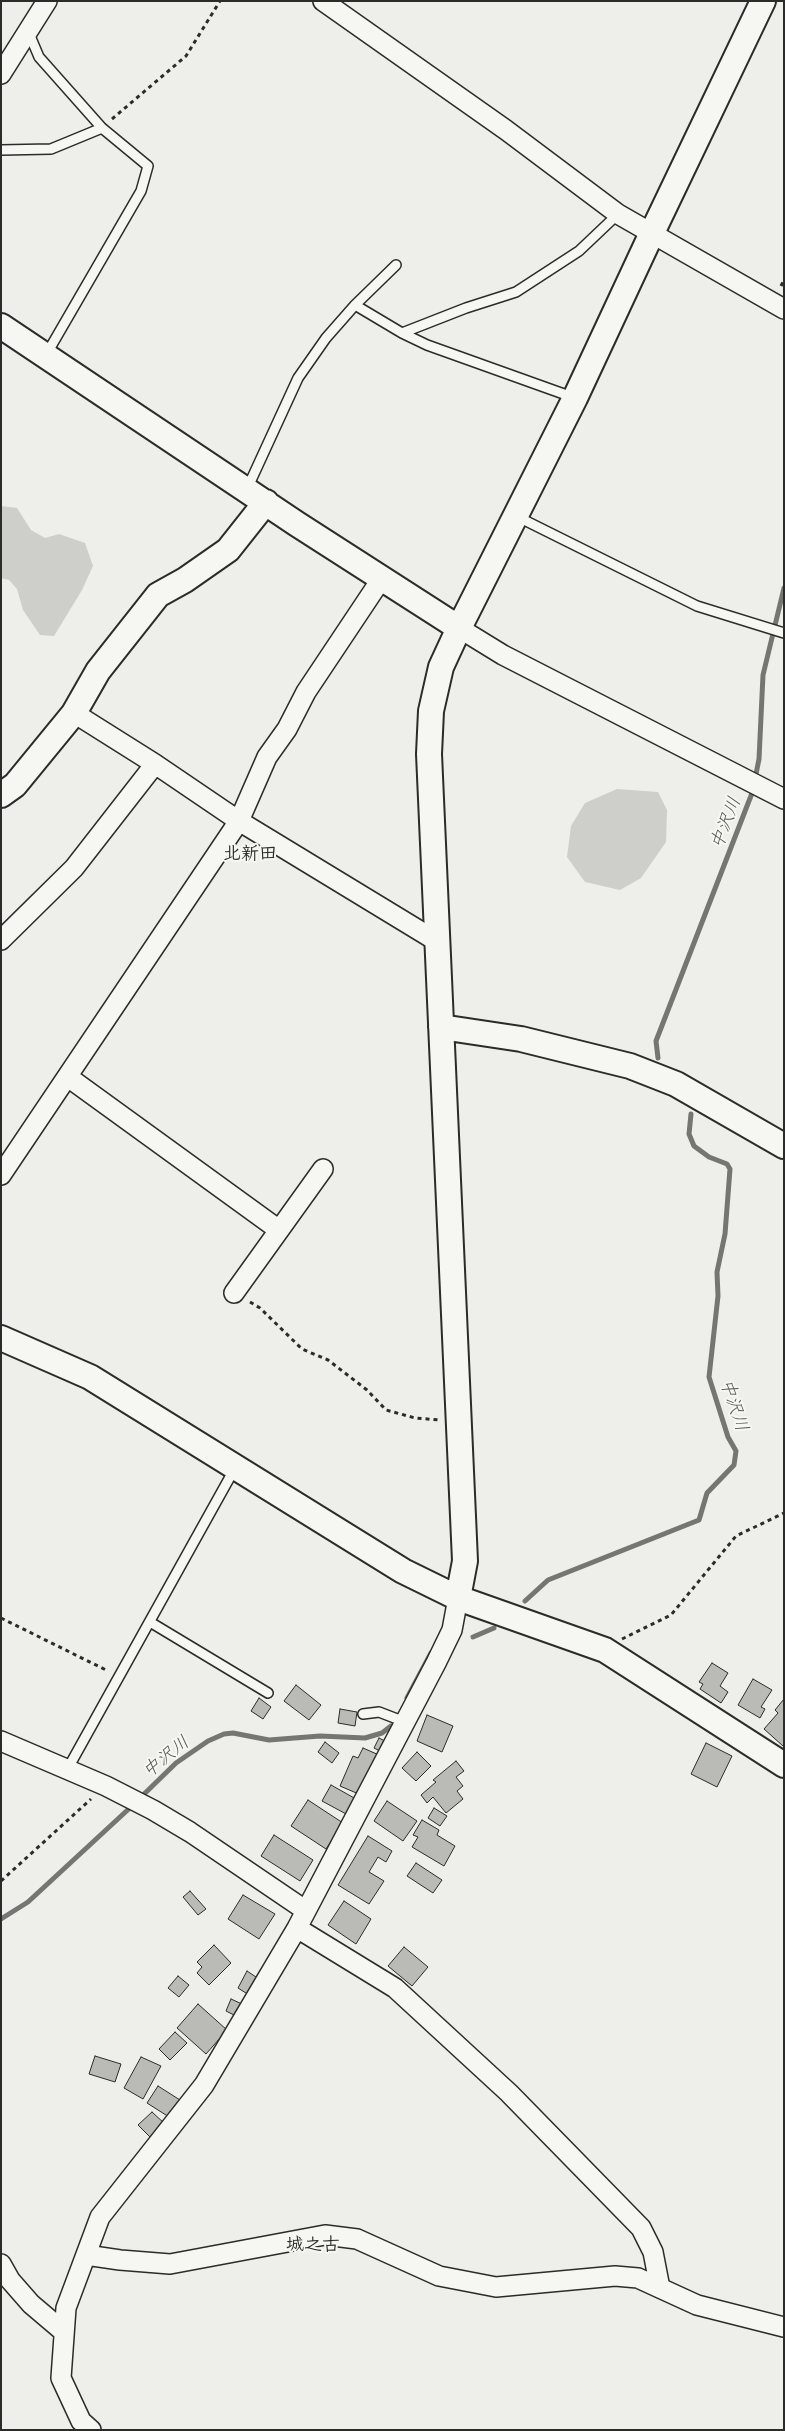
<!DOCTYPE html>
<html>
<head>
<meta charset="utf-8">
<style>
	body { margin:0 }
	#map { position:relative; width:785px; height:2431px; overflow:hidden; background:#eeeeea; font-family:"Comic Neue",sans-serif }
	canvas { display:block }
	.frame { position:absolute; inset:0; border:2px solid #2b2b2b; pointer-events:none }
</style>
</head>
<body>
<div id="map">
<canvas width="785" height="2431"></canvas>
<div class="frame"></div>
</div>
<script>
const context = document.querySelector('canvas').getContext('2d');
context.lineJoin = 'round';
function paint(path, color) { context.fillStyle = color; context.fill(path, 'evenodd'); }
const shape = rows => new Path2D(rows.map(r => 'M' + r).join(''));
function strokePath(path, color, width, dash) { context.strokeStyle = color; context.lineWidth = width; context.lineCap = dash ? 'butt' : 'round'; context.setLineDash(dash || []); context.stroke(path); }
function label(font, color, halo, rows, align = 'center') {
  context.font = font + ' "Comic Neue","Klee One",sans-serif'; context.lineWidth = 4; context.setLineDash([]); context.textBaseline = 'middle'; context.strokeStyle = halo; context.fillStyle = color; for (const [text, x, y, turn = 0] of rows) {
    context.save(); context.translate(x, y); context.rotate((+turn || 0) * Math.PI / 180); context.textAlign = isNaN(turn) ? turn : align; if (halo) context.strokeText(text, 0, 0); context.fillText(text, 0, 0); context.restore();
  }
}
paint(shape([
	[1,506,17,508,31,530,45,538,59,534,85,543,93,566,82,590,54,636,40,635,23,610,17,589,9,580,1,578],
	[617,789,658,792,667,810,666,842,641,878,620,890,585,882,567,857,571,826,585,803]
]), '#cececa');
strokePath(shape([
	[755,779,759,759,763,675,784,588],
	[658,1058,656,1041,754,788],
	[525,1601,548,1580,699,1520,707,1493,734,1465,736,1451,728,1437,709,1377,718,1296,717,1272,725,1234,730,1169,727,1164,709,1157,694,1146,689,1134,691,1114],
	[473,1637,494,1628],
	[407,1698,431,1653],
	[139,1799,176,1763,208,1741,224,1734,233,1733,269,1740,320,1736,365,1738,382,1733,391,1726],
	[1,1919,28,1902,133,1805]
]), '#757573', 5);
const building = shape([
	[712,1663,728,1673,720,1686,728,1692,721,1703,700,1689,703,1684,699,1682,712,1663],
	[753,1679,772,1690,761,1707,765,1709,760,1718,738,1705,753,1679],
	[296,1685,321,1705,309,1720,284,1701,296,1685],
	[259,1698,271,1707,263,1719,251,1711,259,1698],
	[784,1699,784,1744,783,1746,764,1729,778,1713,775,1710,784,1699],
	[340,1709,357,1712,355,1726,338,1723,340,1709],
	[427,1715,453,1726,442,1752,417,1741,427,1715],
	[379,1738,389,1743,384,1753,374,1748,379,1738],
	[325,1742,339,1753,332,1763,318,1752,325,1742],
	[706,1743,732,1756,717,1787,691,1774,706,1743],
	[363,1748,379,1755,361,1795,340,1786,353,1756,358,1758,363,1748],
	[417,1752,431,1766,416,1781,402,1768,417,1752],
	[456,1761,464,1771,456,1777,463,1786,457,1791,463,1799,446,1813,433,1797,427,1803,421,1795,436,1782,433,1780,456,1761],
	[331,1785,356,1799,348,1815,322,1801,331,1785],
	[308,1800,343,1823,326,1849,291,1826,308,1800],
	[387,1801,417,1821,403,1841,374,1821,387,1801],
	[434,1808,447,1816,440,1826,428,1818,434,1808],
	[422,1820,439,1830,437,1835,455,1846,444,1866,412,1847,418,1837,413,1835,422,1820],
	[274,1835,313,1860,300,1881,261,1856,274,1835],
	[368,1836,392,1851,386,1862,378,1857,369,1872,384,1881,369,1904,338,1885,368,1836],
	[416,1863,442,1880,433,1893,407,1876,416,1863],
	[190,1891,206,1909,198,1915,183,1897,190,1891],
	[243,1895,275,1914,259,1939,228,1919,243,1895],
	[344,1901,371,1919,356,1944,328,1925,344,1901],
	[214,1945,231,1963,209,1985,197,1973,202,1967,197,1962,214,1945],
	[404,1947,428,1967,412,1986,388,1966,404,1947],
	[247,1971,259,1979,249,1995,238,1988,247,1971],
	[178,1976,189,1985,179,1997,168,1988,178,1976],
	[231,1999,242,2004,236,2016,226,2011,231,1999],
	[198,2004,227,2030,206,2054,177,2028,198,2004],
	[175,2032,187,2043,170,2060,159,2049,175,2032],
	[95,2056,121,2064,115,2082,89,2074,95,2056],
	[141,2057,161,2066,143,2099,124,2088,141,2057],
	[158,2086,180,2100,169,2117,147,2103,158,2086],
	[152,2112,165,2124,151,2138,138,2125,152,2112]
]);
paint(building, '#babab7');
strokePath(building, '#2b2b2b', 1);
const service = shape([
	[28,31,39,57,102,128,148,166,141,191,46,355],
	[1,150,51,149,102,128],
	[355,305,402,333,427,345,575,398],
	[402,333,466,308,516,292,579,251,618,214],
	[247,489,298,378,326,338,355,305,396,265],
	[516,516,697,606,784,633],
	[150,1622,268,1693],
	[363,1714,379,1712,405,1722],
	[67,1770,235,1468]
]);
const minor = shape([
	[323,1,506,130,618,214,784,309],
	[1,74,47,1],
	[459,628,503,655,784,799],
	[74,713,155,764,239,821,438,942],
	[1,940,74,868,155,764],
	[68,1077,279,1230],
	[1,1175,239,821,267,757,287,729,306,692,382,578],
	[234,1293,323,1169],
	[1,1741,106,1786,153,1810,190,1832,305,1910],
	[297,1928,395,1988,509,2093,641,2228,653,2252,660,2288],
	[86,2255,120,2260,170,2264,325,2235,357,2239,439,2276,496,2287,615,2276,638,2278,697,2305,784,2327],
	[1,2264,10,2280,31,2304,64,2332],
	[91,2430,81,2421,61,2378,66,2308,100,2217,204,2085,297,1928,436,1663,452,1630,458,1598]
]);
const tertiary = shape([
	[1,326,297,524,459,628],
	[1,795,15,785,74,713,98,671,158,595,185,580,228,550,266,502],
	[441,1027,521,1039,630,1066,676,1084,784,1146],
	[1,1338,90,1377,403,1571,458,1598,605,1650,784,1765],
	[458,1598,465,1561,429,754,431,711,441,667,459,628,575,398,651,235,763,1]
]);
strokePath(service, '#2b2b2b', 12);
strokePath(minor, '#2b2b2b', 22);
strokePath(tertiary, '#2b2b2b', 28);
strokePath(shape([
	[112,119,186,56,220,1],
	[781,286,784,280],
	[250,1302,260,1308,302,1349,328,1360,367,1390,386,1410,415,1418,440,1420],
	[1,1618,108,1671],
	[622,1639,671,1615,736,1536,784,1513],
	[1,1881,91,1799]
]), '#2b2b2b', 3, [4, 4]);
strokePath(service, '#f6f6f2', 9);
strokePath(minor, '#f6f6f2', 19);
strokePath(tertiary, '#f6f6f2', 24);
label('italic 18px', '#565655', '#f6f6f2', [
	["中沢川",726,823,-69],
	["中沢川",734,1405,72],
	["中沢川",166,1757,-39]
]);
label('bold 18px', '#2b2b2b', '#f6f6f2', [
	["北新田",250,854],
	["城之古",313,2245]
]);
</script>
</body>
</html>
